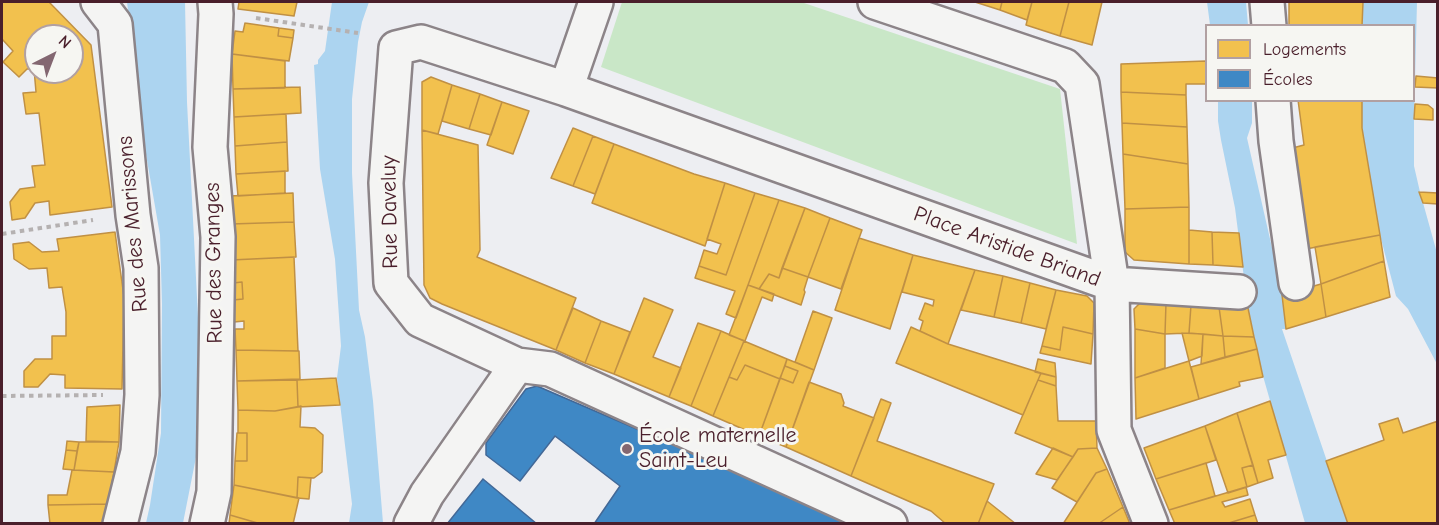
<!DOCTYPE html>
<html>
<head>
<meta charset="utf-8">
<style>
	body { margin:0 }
	#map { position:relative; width:1439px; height:525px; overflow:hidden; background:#edeef2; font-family:"Comic Neue",sans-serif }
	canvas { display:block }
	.frame { position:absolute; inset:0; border:3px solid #4a1f2b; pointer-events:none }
	.legend { position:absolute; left:1205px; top:24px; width:210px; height:78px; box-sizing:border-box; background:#f6f6f2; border:2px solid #b1a0a2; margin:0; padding:8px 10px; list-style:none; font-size:18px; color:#4a1f2b }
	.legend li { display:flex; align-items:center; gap:12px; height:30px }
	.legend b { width:30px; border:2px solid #b1a0a2 }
	.north { position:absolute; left:24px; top:24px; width:60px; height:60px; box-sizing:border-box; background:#f6f6f2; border:2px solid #b1a0a2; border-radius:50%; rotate:42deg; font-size:16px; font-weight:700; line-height:24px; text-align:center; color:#4a1f2b }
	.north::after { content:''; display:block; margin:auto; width:21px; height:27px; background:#836771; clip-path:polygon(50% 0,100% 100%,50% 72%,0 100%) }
</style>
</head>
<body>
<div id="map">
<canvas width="1439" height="525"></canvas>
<div class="frame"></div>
<ul class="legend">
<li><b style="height:16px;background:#f2c14e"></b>Logements</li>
<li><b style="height:16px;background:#3f88c5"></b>Écoles</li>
</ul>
<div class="north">N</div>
</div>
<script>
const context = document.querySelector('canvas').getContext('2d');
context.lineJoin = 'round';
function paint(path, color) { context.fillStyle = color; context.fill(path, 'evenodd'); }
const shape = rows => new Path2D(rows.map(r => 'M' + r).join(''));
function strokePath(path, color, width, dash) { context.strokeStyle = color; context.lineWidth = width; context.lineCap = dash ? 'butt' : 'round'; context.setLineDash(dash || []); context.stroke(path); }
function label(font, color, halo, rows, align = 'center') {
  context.font = font + ' "Comic Neue",sans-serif'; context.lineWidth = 6; context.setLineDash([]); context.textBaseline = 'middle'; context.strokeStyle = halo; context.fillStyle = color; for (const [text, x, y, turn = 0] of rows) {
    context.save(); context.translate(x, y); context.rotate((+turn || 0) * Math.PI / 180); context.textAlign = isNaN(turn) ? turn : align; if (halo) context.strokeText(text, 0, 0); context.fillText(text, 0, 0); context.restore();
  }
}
paint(shape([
	[622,2,801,2,1060,89,1077,244,601,67]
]), '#c9e7c7');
paint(shape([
	[127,2,185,2,187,102,198,317,199,442,183,523,146,523,150,505,161,433,162,304,160,235,144,143],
	[332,2,369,2,362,22,358,42,352,99,352,173,359,310,365,337,373,401,383,523,349,523,352,504,337,378,341,346,335,259,320,169,314,65,318,64,318,60,325,51],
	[1207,2,1246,2,1248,25,1210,25],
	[1363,2,1417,2,1414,119,1414,166,1420,192,1437,253,1437,364,1408,309,1396,296,1380,235,1362,128,1362,101,1414,100,1414,26,1362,26],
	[1218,101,1252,101,1252,123,1247,138,1283,296,1286,329,1282,329,1348,523,1305,523,1263,376,1248,309,1235,208,1221,140,1218,121]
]), '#acd4f0');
const homes = shape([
	[2,2,49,2,91,45,112,207,50,215,49,201,35,203,25,218,12,220,10,202,20,189,35,187,32,166,45,165,39,113,26,114,23,93,36,92,34,69,27,69,19,77,3,62,13,51,2,39,2,2],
	[36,36,72,36,72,72,36,72,36,36],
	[239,2,297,2,294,16,238,9,239,2],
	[975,2,1002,2,1000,10,975,2],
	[1002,2,1032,2,1027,20,1000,10,1002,2],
	[1032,2,1069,2,1060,36,1026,25,1032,2],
	[1069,2,1102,2,1092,45,1060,36,1069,2],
	[1289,2,1363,2,1362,26,1289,26,1289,2],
	[245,23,279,28,278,36,293,38,289,61,232,54,235,31,243,32,245,23],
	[279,28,294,30,293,38,278,36,279,28],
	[232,54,285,61,285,88,233,89,232,54],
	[1206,61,1206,84,1186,84,1186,95,1121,92,1121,64,1206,61],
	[1416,76,1438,78,1438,88,1415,87,1416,76],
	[431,77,452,85,438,134,422,130,422,82,431,77],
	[452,85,480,94,469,129,442,121,452,85],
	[300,87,301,113,234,117,233,89,300,87],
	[1121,92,1186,95,1187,127,1122,123,1121,92],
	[480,94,502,102,491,135,469,129,480,94],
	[1298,100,1362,100,1362,128,1380,235,1306,249,1281,151,1304,145,1298,100],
	[502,102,529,111,513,154,487,145,502,102],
	[1415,104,1428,105,1433,109,1433,120,1414,119,1415,104],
	[286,114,287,142,235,146,234,117,286,114],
	[1122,123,1187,127,1188,164,1123,154,1122,123],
	[573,128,593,136,573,186,551,178,573,128],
	[422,130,478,145,480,250,477,257,576,298,556,350,442,304,430,298,424,285,422,130],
	[593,136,614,144,595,194,573,186,593,136],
	[287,142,288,171,236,174,235,146,287,142],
	[614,144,694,174,725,183,705,246,592,203,614,144],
	[1123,154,1188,164,1189,207,1125,209,1123,154],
	[285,171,285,193,238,196,236,174,285,171],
	[725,183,755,193,726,275,699,266,704,250,717,254,721,244,707,239,725,183],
	[1419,192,1438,193,1438,204,1423,203,1419,192],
	[293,193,294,222,231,224,230,196,293,193],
	[755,193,779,200,736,318,726,314,735,291,695,278,699,266,726,275,755,193],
	[779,200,805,208,779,278,769,274,759,289,748,285,779,200],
	[1189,207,1189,264,1134,260,1125,252,1125,209,1189,207],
	[805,208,830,218,808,277,782,268,805,208],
	[830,218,862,230,841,289,808,277,830,218],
	[294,222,296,257,231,260,231,224,294,222],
	[1189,230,1212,232,1213,265,1189,264,1189,230],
	[115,232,124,297,122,389,65,388,65,375,50,374,38,387,24,387,24,371,35,359,52,359,52,336,66,336,66,312,62,287,49,288,47,268,29,269,14,259,13,244,29,242,42,252,59,251,57,239,115,232],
	[1212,232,1239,233,1243,267,1213,265,1212,232],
	[1380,235,1384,261,1321,284,1315,247,1380,235],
	[859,238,913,255,890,329,835,310,859,238],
	[913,255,975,270,948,344,920,331,923,321,919,319,925,303,933,306,934,300,902,292,913,255],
	[294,257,298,351,236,350,235,329,244,329,244,321,234,322,233,300,243,299,242,282,233,283,231,260,294,257],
	[1384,261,1390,297,1326,317,1321,284,1384,261],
	[782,268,808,277,804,290,805,292,801,305,759,289,769,274,779,278,782,268],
	[975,270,1003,276,994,317,961,310,975,270],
	[1003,276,1030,283,1021,323,994,317,1003,276],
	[242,282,243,299,233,300,233,283,242,282],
	[1030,283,1056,290,1046,329,1021,323,1030,283],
	[1321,284,1326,317,1286,329,1282,295,1321,284],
	[748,285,774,294,772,301,762,297,745,341,729,335,748,285],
	[1056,290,1087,296,1094,303,1093,334,1063,327,1060,350,1042,346,1056,290],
	[644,298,673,310,653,357,681,368,669,397,614,374,644,298],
	[1142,301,1166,303,1165,334,1135,329,1134,309,1142,301],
	[1166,303,1191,305,1189,333,1165,334,1166,303],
	[1191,305,1219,307,1223,336,1189,333,1191,305],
	[1219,307,1248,308,1254,337,1223,336,1219,307],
	[573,308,601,321,585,363,556,350,573,308],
	[813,311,832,318,814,370,795,362,813,311],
	[601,321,630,332,614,374,585,363,601,321],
	[698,323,721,331,691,406,669,397,698,323],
	[911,327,948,344,1041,373,1023,415,896,363,911,327],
	[1063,327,1093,334,1091,364,1040,353,1042,346,1060,350,1063,327],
	[1135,329,1165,334,1165,368,1135,378,1135,329],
	[721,331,744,341,713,416,691,406,721,331],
	[1182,333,1203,334,1202,356,1189,361,1182,333],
	[1203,334,1223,336,1225,357,1201,364,1203,334],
	[1223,336,1254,337,1257,349,1225,357,1223,336],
	[744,341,787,359,780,379,745,365,737,380,729,377,744,341],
	[1257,349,1263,377,1239,382,1240,386,1199,399,1191,367,1257,349],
	[236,350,299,351,300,379,237,381,236,350],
	[787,359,814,370,786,447,759,436,780,378,793,383,798,371,785,366,787,359],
	[1038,359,1055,363,1056,377,1035,372,1038,359],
	[1189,361,1199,399,1136,419,1135,378,1189,361],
	[745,365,780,379,759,436,713,416,729,377,737,380,745,365],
	[785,366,798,371,793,383,780,378,785,366],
	[1041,373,1056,377,1056,386,1038,380,1041,373],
	[336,378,340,405,298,407,297,380,336,378],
	[297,380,298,407,275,411,238,410,237,381,297,380],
	[1038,380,1056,386,1058,421,1096,421,1097,448,1078,449,1073,457,1015,433,1038,380],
	[809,382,841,394,844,403,843,406,874,418,851,476,786,447,809,382],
	[881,399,891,403,877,441,994,484,978,524,946,524,931,511,851,476,881,399],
	[1270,401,1286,455,1268,460,1273,478,1258,483,1237,413,1270,401],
	[120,405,119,442,86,441,87,407,120,405],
	[301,406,300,427,315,428,323,435,322,472,314,478,298,477,297,498,234,485,235,461,247,461,247,433,238,433,238,410,275,411,301,406],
	[1237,413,1253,465,1242,468,1247,487,1228,493,1205,426,1237,413],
	[1398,418,1403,433,1438,421,1438,524,1348,524,1326,461,1384,440,1379,424,1398,418],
	[1205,426,1216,460,1156,479,1144,448,1205,426],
	[237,433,247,433,247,461,235,461,237,433],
	[67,441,79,442,77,451,66,450,67,441],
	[79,442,119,442,114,472,74,470,79,442],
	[1053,448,1073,457,1057,480,1036,474,1053,448],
	[1097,448,1107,469,1096,473,1077,502,1052,488,1078,449,1097,448],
	[66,450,77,451,74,470,63,469,66,450],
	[1206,463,1215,496,1169,510,1156,479,1206,463],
	[1253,465,1258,483,1247,487,1242,468,1253,465],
	[1107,469,1123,507,1098,524,1063,524,1096,473,1107,469],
	[72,470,114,472,108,504,48,505,48,495,67,495,72,470],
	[298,477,311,478,309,499,297,498,298,477],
	[234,485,299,498,293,524,261,524,230,515,234,485],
	[1246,487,1248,495,1222,502,1225,507,1250,499,1255,515,1232,522,1226,524,1175,524,1169,510,1246,487],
	[987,501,1016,524,978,524,987,501],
	[108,504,103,524,50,524,48,505,108,504],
	[1123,507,1130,524,1098,524,1123,507],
	[230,515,261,524,229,524,230,515],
	[1255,515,1258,524,1232,524,1232,522,1255,515]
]);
paint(homes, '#f2c14e');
strokePath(homes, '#c09044', 1.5);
const schools = shape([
	[537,386,850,521,848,524,594,524,620,486,555,436,520,481,486,455,486,443,526,389,537,386],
	[483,479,537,524,447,524,483,479]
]);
paint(schools, '#3f88c5');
strokePath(schools, '#426897', 1.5);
const minor = shape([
	[98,2,115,24,133,215,141,268,142,395,138,452,120,524],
	[875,2,1065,66,1082,84,1112,284,1114,430,1151,524],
	[1267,2,1269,26],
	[566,89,1112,284,1239,292],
	[1273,100,1276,141,1296,283],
	[517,365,550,369,890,524],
	[207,524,214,492,218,237,210,147,216,14,215,2],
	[411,524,427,494,517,365,420,320,391,283,386,183,396,48,421,42,566,89,596,2]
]);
strokePath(minor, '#8c8488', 38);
strokePath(shape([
	[256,18,358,33],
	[2,234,93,220],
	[2,396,103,395]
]), '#b5b1b1', 4, [4.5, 4.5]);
strokePath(minor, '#f4f4f3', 33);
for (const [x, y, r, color] of [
	[627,449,6,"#836771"]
]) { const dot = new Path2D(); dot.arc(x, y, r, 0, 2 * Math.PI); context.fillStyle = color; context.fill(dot); strokePath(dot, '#f6f6f2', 2); }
label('22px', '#4a1f2b', '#f6f6f2', [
	["Rue Daveluy",390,212,-91],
	["Rue des Marissons",133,224,-95],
	["Place Aristide Briand",1007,247,20],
	["Rue des Granges",214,263,-91]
]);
label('22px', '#4a1f2b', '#f6f6f2', [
	["École maternelle",639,436],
	["Saint-Leu",639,461]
], 'left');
</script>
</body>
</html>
